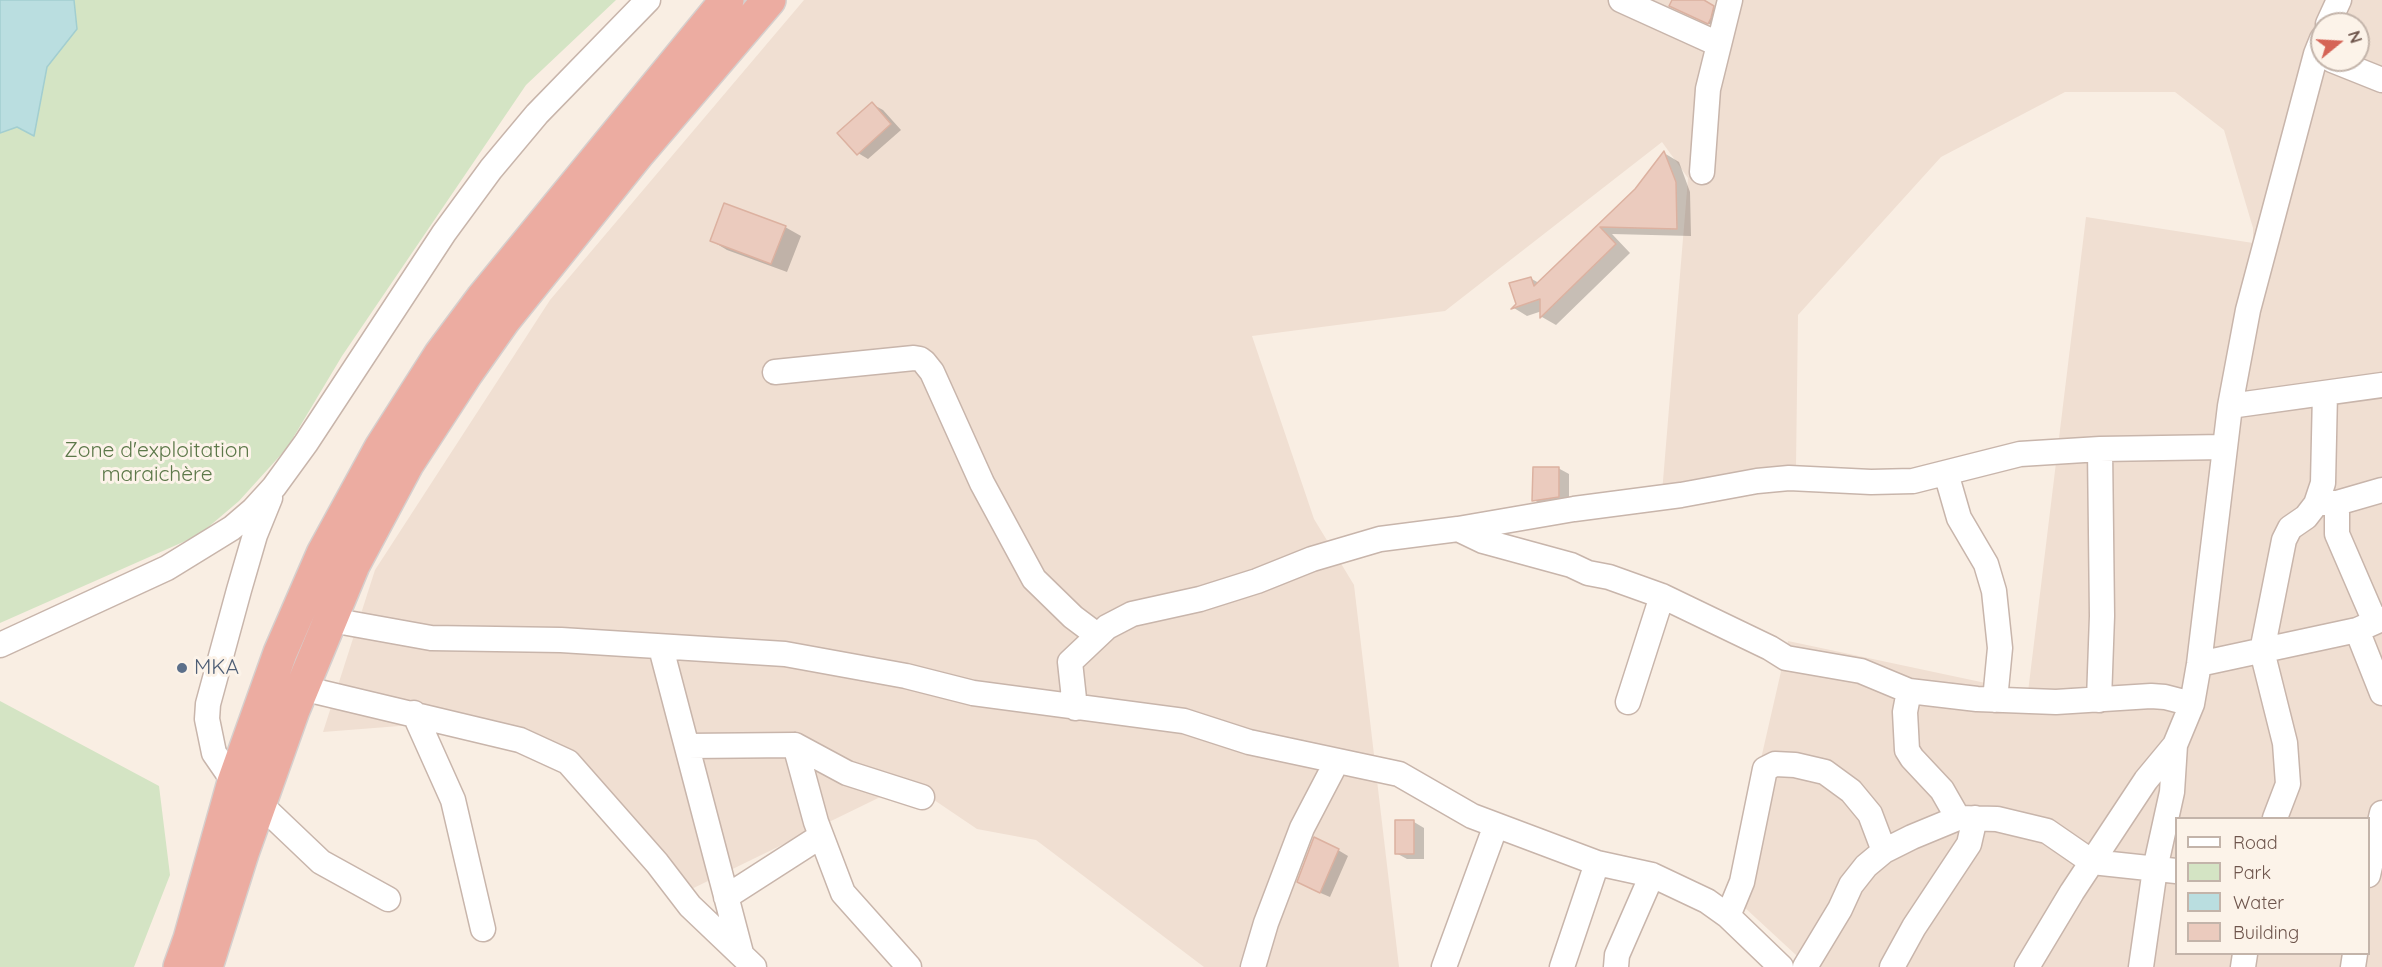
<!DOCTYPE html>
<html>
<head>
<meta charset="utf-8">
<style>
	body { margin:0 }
	#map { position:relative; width:2382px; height:967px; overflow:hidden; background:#f9eee3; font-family:Quicksand,sans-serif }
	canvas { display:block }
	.legend { position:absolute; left:2175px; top:817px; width:195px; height:138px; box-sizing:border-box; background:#fcf3e9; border:2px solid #c3b4aa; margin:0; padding:8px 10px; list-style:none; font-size:18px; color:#6e554c }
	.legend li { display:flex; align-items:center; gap:12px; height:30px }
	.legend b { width:30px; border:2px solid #c3b4aa }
	.north { position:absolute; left:2310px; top:12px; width:60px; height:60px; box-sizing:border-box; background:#fcf3e9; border:2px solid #c3b4aa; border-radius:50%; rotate:72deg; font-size:16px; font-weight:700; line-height:24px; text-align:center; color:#6e554c }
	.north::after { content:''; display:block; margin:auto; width:21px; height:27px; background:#d56456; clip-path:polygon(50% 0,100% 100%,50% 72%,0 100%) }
</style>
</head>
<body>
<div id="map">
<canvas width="2382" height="967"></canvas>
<ul class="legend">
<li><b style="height:8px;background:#fff"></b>Road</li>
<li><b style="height:16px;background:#d4e4c4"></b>Park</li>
<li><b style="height:16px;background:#badee0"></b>Water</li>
<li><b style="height:16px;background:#ebcbbe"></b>Building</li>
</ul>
<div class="north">N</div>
</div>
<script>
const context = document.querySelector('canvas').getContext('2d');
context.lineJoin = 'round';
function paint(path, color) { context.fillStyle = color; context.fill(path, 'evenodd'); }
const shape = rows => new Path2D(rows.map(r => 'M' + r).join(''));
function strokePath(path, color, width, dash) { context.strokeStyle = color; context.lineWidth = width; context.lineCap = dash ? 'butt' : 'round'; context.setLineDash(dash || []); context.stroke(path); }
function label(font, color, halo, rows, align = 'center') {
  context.font = font + ' Quicksand,sans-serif'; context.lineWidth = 6; context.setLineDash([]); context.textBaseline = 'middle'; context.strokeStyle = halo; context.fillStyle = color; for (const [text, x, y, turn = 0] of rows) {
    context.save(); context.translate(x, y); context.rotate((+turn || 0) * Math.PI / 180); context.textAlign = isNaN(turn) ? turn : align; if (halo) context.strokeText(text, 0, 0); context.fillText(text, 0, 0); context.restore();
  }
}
paint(shape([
	[804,0,2382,0,2382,967,1809,967,1730,894,1788,641,2028,692,2086,217,2253,243,2253,228,2224,130,2175,92,2065,92,1941,157,1798,315,1796,466,1662,493,1688,178,1662,142,1445,311,1252,336,1314,519,1354,585,1399,967,1204,967,1036,840,977,829,909,783,669,900,564,754,476,720,323,732,375,570,550,300],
	[2322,24,2358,24,2358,60,2322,60],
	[2176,818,2368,818,2368,954,2176,954]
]), '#f0dfd2');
paint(shape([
	[74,0,616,0,526,85,342,356,287,448,239,501,199,535,0,623,0,133,17,127,34,135,47,67,77,29],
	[0,701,159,786,170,875,134,967,0,967]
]), '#d4e4c4');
const water = shape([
	[0,0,74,0,77,29,47,67,34,136,17,127,0,133,0,0]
]);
paint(water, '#badee0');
strokePath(water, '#a2ced0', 1.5);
paint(shape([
	[1674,0,1702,0,1723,13,1718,28,1681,11],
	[872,104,883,110,901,130,868,159,858,153],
	[1664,153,1679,162,1690,192,1691,236,1612,234,1630,253,1556,325,1542,317,1542,311,1527,316,1514,308,1518,304,1530,278,1539,283,1636,190],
	[785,227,801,236,787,272,727,250,712,241],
	[1558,468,1569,474,1569,502,1544,506,1534,500],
	[1414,822,1424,828,1424,859,1407,859,1396,853],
	[1338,850,1348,856,1330,897,1309,888]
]), '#0003');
const building = shape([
	[1672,0,1704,0,1714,6,1711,18,1708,24,1669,6,1672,0],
	[872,102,891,124,857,155,837,133,872,102],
	[1664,151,1676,182,1677,229,1600,227,1616,244,1540,318,1540,299,1511,309,1516,304,1509,283,1531,277,1534,286,1635,189,1664,151],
	[724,203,786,226,771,264,710,241,724,203],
	[1533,467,1559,467,1559,497,1532,501,1533,467],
	[1395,820,1414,820,1414,854,1395,854,1395,820],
	[1314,837,1339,849,1320,893,1297,882,1314,837]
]);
paint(building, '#ebcbbe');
strokePath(building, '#dcb1a0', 1.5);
const minor = shape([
	[1621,0,1718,44],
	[2328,24,2339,0],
	[2332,60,2382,80],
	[1702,172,1708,89,1730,0],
	[775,372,914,358,920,359,924,362,932,372,982,483,1034,579,1073,617,1097,635],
	[2230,406,2382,385],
	[1946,473,1959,518,1986,564,1994,591,2000,648,1995,700],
	[2321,503,2337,503,2382,490],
	[2337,503,2337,534,2375,622],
	[1458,529,1483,541,1571,565,1588,573,1609,577,1662,596,1770,648,1786,658,1861,671,1909,691,1977,699,2056,702,2151,696,2165,697,2192,704],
	[331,620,431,638,561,640,785,654,906,676,973,693,1184,721,1249,742,1399,774,1472,816,1597,863,1652,875,1707,901,1728,916,1781,967],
	[2357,630,2382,693],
	[0,645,167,568,232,528,253,510,274,487,306,443,444,233,491,169,537,114,648,0],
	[661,648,741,953],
	[2199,664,2357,630,2382,619],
	[302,688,520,740,568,762,657,863,690,906,754,967],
	[1909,691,1905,712,1907,750,1912,758,1942,790,1958,818],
	[2099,700,2102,616,2100,449],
	[1628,702,1662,596],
	[1075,708,1070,662,1107,627,1132,614,1200,599,1257,581,1312,559,1380,539,1458,529,1574,509,1681,495,1757,481,1789,478,1871,482,1913,481,2020,454,2100,449,2224,447],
	[414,713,453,800,483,929],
	[795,745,816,822,843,893,909,967],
	[687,746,795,745,847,773,922,797],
	[234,782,214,753,207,719,208,704,239,590,255,535,270,498],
	[259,803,321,862,388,899],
	[2275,818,2288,784,2285,743,2262,651,2284,540,2290,528,2306,517,2316,504,2323,483,2325,393],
	[2368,875,2382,813],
	[726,897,821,836],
	[1728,916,1742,882,1765,769,1775,764,1795,765,1825,772,1851,791,1870,814,1884,851],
	[1253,967,1266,923,1302,828,1337,761],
	[1444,967,1496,825],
	[1562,967,1597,863],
	[1616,967,1617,955,1652,875],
	[1805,967,1840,909,1851,885,1866,866,1884,851,1912,837,1958,818,1997,819,2047,831,2092,862,2176,871],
	[1892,967,1914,927,1969,844,1975,818],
	[2027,967,2072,892,2146,780,2175,745,2192,704,2199,664,2230,406,2248,310,2316,54,2322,39],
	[2141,967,2155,869,2172,792,2175,745],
	[2243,967,2245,954],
	[2353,967,2355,954]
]);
const highway = shape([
	[180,967,190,939,234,782,280,653,323,554,381,448,441,354,482,299,727,0],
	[206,967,242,853,293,710,353,565,407,464,467,372,503,321,639,152,769,0]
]);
strokePath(minor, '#c8b5ab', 27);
strokePath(highway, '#d6cfcd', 36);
strokePath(minor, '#fff', 24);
strokePath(highway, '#ecaca1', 33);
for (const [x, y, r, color] of [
	[182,668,6,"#5c6f8a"]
]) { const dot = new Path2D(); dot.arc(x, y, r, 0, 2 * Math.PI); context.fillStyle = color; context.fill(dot); strokePath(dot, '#fcf3e9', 2); }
label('21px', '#5c7849', '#fcf3e9', [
	["Zone d'exploitation",157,451],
	["maraichère",157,475]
]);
label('21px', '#4e5e75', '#fcf3e9', [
	["MKA",194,668]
], 'left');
</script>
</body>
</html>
